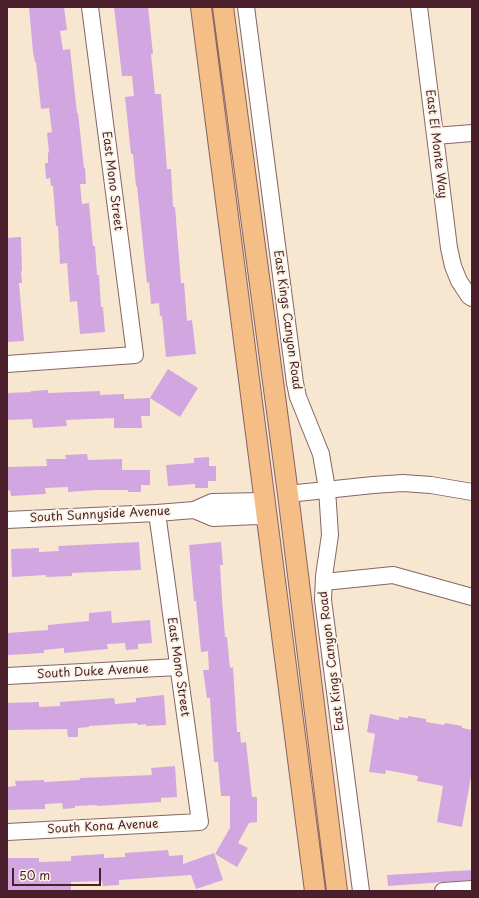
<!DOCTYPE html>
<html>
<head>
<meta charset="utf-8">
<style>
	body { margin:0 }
	#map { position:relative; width:479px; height:898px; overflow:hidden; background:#f8e7d0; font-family:"Playpen Sans",sans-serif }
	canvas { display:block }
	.frame { position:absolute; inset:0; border:8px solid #4a1f2b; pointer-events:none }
	.scale { position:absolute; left:12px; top:868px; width:89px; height:18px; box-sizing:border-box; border:2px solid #4a1f2b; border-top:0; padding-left:5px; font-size:12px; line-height:14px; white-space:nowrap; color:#4a1f2b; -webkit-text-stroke:3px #fcf5e5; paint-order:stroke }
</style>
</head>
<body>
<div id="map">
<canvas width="479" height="898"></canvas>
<div class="frame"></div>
<div class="scale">50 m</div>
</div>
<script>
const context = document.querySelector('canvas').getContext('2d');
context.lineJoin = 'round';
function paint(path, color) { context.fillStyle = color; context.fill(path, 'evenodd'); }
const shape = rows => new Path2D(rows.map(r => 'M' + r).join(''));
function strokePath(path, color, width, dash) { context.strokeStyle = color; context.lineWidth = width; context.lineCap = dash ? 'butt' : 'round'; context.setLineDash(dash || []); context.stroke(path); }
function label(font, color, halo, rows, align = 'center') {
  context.font = font + ' "Playpen Sans",sans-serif'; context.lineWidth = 4; context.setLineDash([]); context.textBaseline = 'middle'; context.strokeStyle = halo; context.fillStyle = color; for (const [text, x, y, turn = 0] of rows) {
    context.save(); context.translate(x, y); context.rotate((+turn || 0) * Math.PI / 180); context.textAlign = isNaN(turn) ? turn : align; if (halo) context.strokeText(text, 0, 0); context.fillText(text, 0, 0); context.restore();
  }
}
paint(shape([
	[29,7,64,7,67,30,60,31,63,50,70,49,77,113,78,113,84,168,85,168,86,184,80,184,82,204,89,203,93,246,95,246,97,275,99,275,101,307,103,307,105,332,80,334,77,301,70,302,67,263,60,264,58,226,56,226,53,186,51,186,50,178,46,179,45,163,48,163,48,153,49,152,47,133,52,132,49,108,41,109,36,62,35,62,33,52],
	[114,7,148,7,153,54,151,54,155,94,161,94,167,169,171,169,173,207,175,207,181,283,184,283,187,321,192,320,196,354,166,357,162,316,160,316,159,303,151,304,149,282,147,283,137,186,136,186,133,154,131,154,125,97,134,96,132,76,122,76],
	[21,237,22,271,21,271,22,283,19,283,24,341,7,342,7,238],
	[168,369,198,388,180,417,150,398],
	[48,390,48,393,100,391,100,395,124,394,124,399,150,398,150,416,141,416,142,428,114,428,114,418,66,420,67,426,33,428,32,419,7,420,7,393,31,392,31,391],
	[87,454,88,460,122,459,122,470,150,470,150,485,141,485,141,492,128,492,128,490,96,490,68,492,68,487,45,488,46,494,11,496,10,490,7,491,7,467,47,466,46,459,66,459,65,455],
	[209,457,209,466,216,466,216,481,208,481,208,488,195,488,195,484,168,486,166,465,194,463,194,458],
	[139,542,141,570,72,573,72,576,46,577,46,575,12,577,11,549,39,548,39,552,59,551,58,546],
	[221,542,223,565,220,565,222,599,225,637,227,637,230,668,233,667,237,732,240,732,241,743,246,742,252,797,257,797,257,822,249,823,238,843,248,848,237,867,215,854,230,828,230,796,221,796,218,762,214,762,210,698,207,698,203,670,209,670,208,651,201,652,196,601,194,601,189,545],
	[111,611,112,623,150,620,152,643,138,644,138,649,126,650,125,643,107,644,108,649,64,653,64,648,44,650,44,653,7,655,7,633,48,630,48,625,89,621,89,613],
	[164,695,166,725,146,726,146,724,138,725,137,723,89,726,89,727,78,728,78,737,68,737,67,729,7,730,7,703,39,702,39,707,60,706,60,702,114,698,115,704,136,702,136,698],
	[370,714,399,720,399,717,408,718,408,716,426,719,426,722,444,725,445,723,462,726,462,728,472,730,472,771,462,827,437,822,443,786,417,781,418,776,386,770,385,774,369,772,375,734,367,732],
	[175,766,177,797,161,798,161,802,97,806,97,805,75,806,75,808,63,809,62,803,45,804,45,809,7,810,7,787,16,786,15,781,44,780,44,782,80,780,80,778,152,775,151,768],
	[168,850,169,856,183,855,183,864,214,853,223,880,196,889,191,875,119,880,119,885,103,886,102,881,71,882,71,890,7,891,7,858,39,858,39,862,71,861,71,856,104,854,104,858,125,857,125,853],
	[472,870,472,880,388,886,387,875]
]), '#d2a6e0');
const minor = shape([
	[246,7,295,383,298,397,321,454,327,489,330,535,324,576,323,600,361,891],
	[419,7,449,248,453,266,459,281,469,296,472,298],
	[435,136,472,133],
	[7,364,135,355,90,7],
	[288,494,373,485,403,483,431,485,472,492],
	[194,510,213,518,257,516,266,519],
	[7,520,157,513,194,510,212,502,264,501],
	[324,582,393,575,472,597],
	[7,676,178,667],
	[7,832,200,822,157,513],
	[443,891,472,889]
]);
const major = shape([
	[201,7,315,891],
	[223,7,288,494,337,891]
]);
strokePath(minor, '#876565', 18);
strokePath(major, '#876565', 22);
strokePath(minor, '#fff', 16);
strokePath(major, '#f6be87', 20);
label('12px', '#4a1f2b', '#fcf5e5', [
	["East El Monte Way",436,144,83],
	["East Mono Street",112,181,83],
	["East Kings Canyon Road",287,320,82],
	["South Sunnyside Avenue",100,515,-3],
	["East Kings Canyon Road",332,661,-97],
	["East Mono Street",178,667,82],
	["South Duke Avenue",93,672,-3],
	["South Kona Avenue",103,827,-3]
]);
</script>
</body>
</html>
